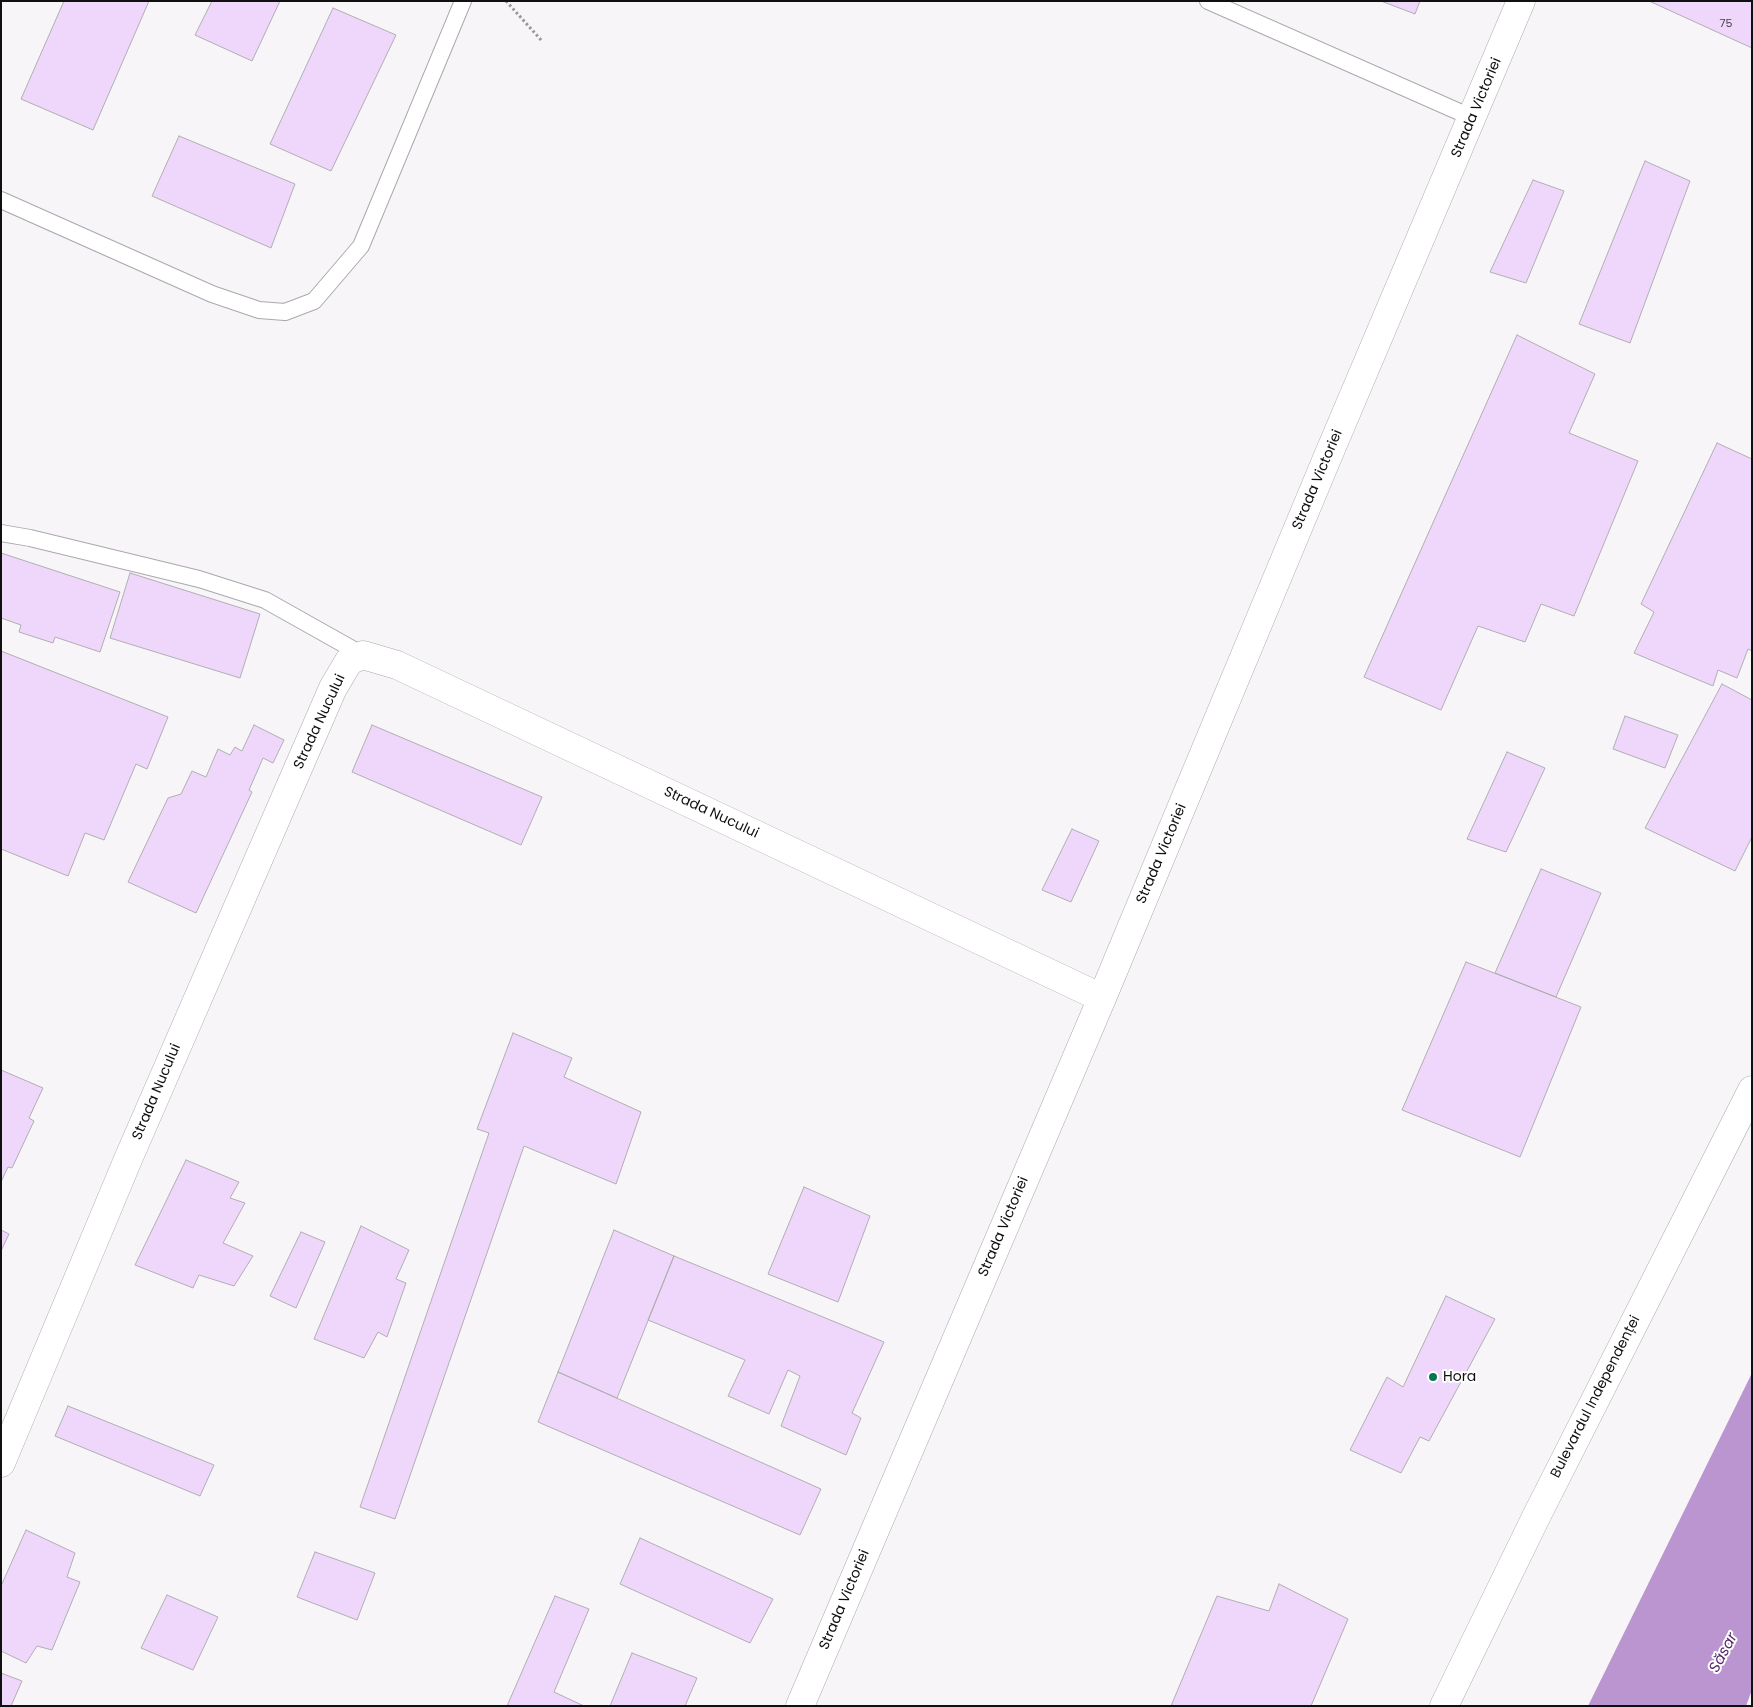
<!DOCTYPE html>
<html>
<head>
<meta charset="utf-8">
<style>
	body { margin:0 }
	#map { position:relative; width:1753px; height:1707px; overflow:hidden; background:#f8f5f9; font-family:Poppins,sans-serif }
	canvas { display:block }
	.frame { position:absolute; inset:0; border:2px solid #101011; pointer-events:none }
</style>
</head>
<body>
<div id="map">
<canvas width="1753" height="1707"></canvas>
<div class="frame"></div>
</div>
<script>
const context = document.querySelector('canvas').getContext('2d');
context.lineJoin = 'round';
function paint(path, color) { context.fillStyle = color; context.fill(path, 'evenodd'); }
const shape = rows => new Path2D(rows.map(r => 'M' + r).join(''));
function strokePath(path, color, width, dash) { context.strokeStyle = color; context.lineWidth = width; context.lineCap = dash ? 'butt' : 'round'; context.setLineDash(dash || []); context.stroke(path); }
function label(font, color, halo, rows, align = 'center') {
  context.font = font + ' Poppins,sans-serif'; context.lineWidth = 4; context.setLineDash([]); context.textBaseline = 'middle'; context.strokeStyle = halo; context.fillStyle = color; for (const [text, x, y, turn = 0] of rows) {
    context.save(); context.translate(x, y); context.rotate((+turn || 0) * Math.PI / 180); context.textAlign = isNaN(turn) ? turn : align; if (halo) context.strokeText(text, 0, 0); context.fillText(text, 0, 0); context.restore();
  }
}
paint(shape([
	[1752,1373,1752,1690,1746,1706,1588,1706]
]), '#ba95cf');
const building = shape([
	[64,1,149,1,93,130,21,99,64,1],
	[212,1,280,1,252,61,195,35,212,1],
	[1381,1,1420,1,1415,14,1381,1],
	[1649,1,1752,1,1752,48,1649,1],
	[333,8,396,35,331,171,270,144,333,8],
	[179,136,295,184,271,248,152,196,179,136],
	[1645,161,1690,181,1630,343,1579,324,1645,161],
	[1533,180,1564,191,1526,283,1490,272,1533,180],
	[1517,335,1595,374,1569,433,1638,461,1574,616,1541,604,1525,642,1478,626,1441,710,1364,677,1517,335],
	[1717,443,1752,459,1752,651,1748,649,1737,678,1718,670,1713,686,1634,653,1654,612,1641,604,1717,443],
	[1,553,120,592,100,652,55,637,53,643,19,632,21,625,1,618,1,553],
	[130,573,260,614,240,678,110,638,130,573],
	[1,651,168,717,147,769,136,764,104,840,85,833,68,876,1,849,1,651],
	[1722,684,1752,700,1752,837,1735,871,1645,828,1722,684],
	[1625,716,1678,735,1665,768,1613,749,1625,716],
	[254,725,284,740,273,763,263,758,249,790,252,792,196,913,128,882,168,798,181,794,192,771,206,777,218,749,230,755,235,747,242,751,254,725],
	[372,725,542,797,521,845,352,772,372,725],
	[1507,752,1545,768,1506,852,1467,839,1507,752],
	[1072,829,1099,841,1071,902,1042,890,1072,829],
	[1541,869,1601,893,1556,997,1495,973,1541,869],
	[1466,962,1581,1007,1520,1157,1402,1110,1466,962],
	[513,1033,572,1058,564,1077,641,1112,616,1184,524,1146,395,1519,360,1507,489,1133,477,1129,513,1033],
	[1,1070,43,1088,29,1118,34,1121,12,1168,8,1167,1,1182,1,1070],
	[186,1160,239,1182,230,1198,245,1203,223,1243,253,1256,234,1286,199,1275,193,1288,135,1265,186,1160],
	[804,1187,870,1216,838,1302,768,1274,804,1187],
	[361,1226,409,1250,396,1279,406,1283,387,1337,378,1332,364,1358,314,1339,361,1226],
	[1,1230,9,1234,1,1251,1,1230],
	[614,1230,674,1256,617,1398,558,1372,614,1230],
	[301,1232,325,1242,296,1308,270,1296,301,1232],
	[674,1256,884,1342,852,1413,861,1418,846,1455,781,1426,800,1376,788,1370,769,1414,728,1396,745,1360,648,1320,674,1256],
	[1446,1296,1495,1319,1429,1441,1420,1437,1401,1473,1350,1450,1387,1377,1403,1387,1446,1296],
	[558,1372,821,1489,800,1535,538,1422,558,1372],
	[68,1406,214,1465,200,1496,55,1436,68,1406],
	[26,1530,75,1553,67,1577,80,1582,52,1650,37,1646,26,1663,1,1651,1,1586,26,1530],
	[640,1538,773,1599,750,1643,620,1584,640,1538],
	[315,1552,375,1573,357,1620,297,1597,315,1552],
	[1279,1584,1348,1619,1311,1706,1171,1706,1217,1596,1269,1611,1279,1584],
	[167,1595,218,1617,193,1670,141,1648,167,1595],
	[555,1596,589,1609,554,1692,584,1706,507,1706,555,1596],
	[632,1653,697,1678,685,1706,610,1706,632,1653],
	[1,1673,22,1681,11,1706,1,1706,1,1673]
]);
paint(building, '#eed7fb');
strokePath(building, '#b0aeb2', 1);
const lane = shape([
	[1208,1,1473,118],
	[1,200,212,294,259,310,285,312,314,301,361,246,463,1],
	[1,533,30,538,199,579,265,600,363,655]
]);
const street = shape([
	[1,1463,129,1157,333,688,349,661,363,655,397,665,1102,998]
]);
const secondary = shape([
	[800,1706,1102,998,1328,456,1521,1]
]);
const primary = shape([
	[1444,1706,1536,1517,1752,1090]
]);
strokePath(lane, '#aba8ad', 18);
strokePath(street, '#aba8ad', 29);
strokePath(secondary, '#aba8ad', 29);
strokePath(primary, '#aba8ad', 29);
strokePath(shape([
	[506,1,542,41]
]), '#99979a', 3, [2.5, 2.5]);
strokePath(lane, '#fff', 16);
strokePath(street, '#fff', 28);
strokePath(secondary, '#fff', 28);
strokePath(primary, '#fff', 28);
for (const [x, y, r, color] of [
	[1433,1377,5,"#057853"]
]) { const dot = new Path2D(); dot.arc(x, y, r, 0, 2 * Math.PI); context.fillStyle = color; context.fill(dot); strokePath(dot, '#fff', 2); }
label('11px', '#48424c', null, [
	["75",1726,24]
]);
label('14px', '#101011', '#fff', [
	["Strada Victoriei",1477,108,-67],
	["Strada Victoriei",1318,480,-67],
	["Strada Nucului",320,722,-65],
	["Strada Nucului",711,813,25],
	["Strada Victoriei",1162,854,-67],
	["Strada Nucului",157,1092,-67],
	["Strada Victoriei",1004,1227,-67],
	["Bulevardul Independenței",1596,1397,-63],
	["Strada Victoriei",845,1600,-67]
]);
label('14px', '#101011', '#fff', [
	["Hora",1443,1377]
], 'left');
label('italic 15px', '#57286d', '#fff', [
	["Săsar",1724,1653,-62]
]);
</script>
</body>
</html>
